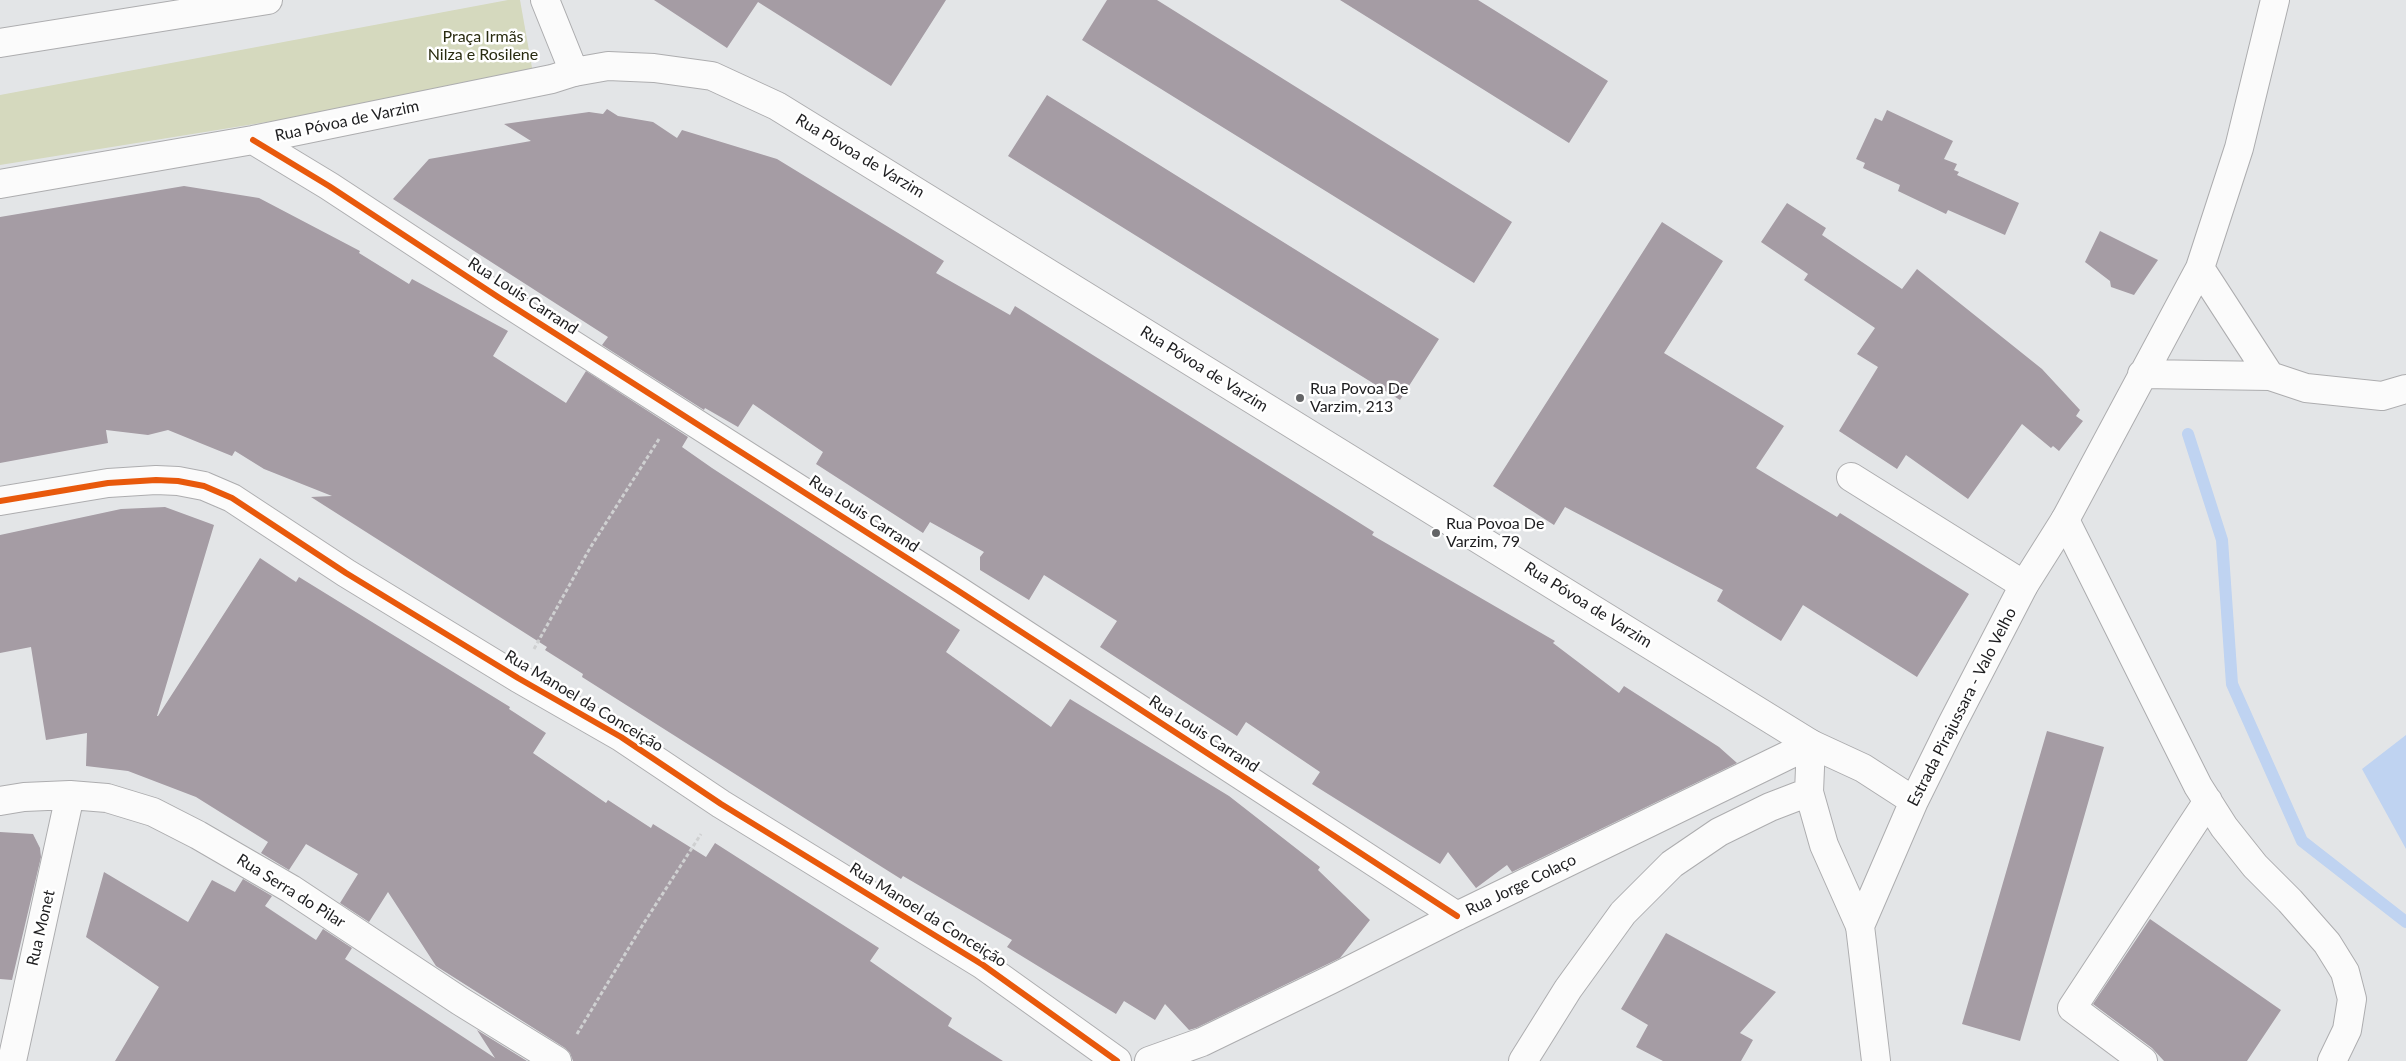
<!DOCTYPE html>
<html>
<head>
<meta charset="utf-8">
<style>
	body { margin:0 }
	canvas { display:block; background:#e3e5e7 }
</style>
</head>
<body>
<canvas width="2406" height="1061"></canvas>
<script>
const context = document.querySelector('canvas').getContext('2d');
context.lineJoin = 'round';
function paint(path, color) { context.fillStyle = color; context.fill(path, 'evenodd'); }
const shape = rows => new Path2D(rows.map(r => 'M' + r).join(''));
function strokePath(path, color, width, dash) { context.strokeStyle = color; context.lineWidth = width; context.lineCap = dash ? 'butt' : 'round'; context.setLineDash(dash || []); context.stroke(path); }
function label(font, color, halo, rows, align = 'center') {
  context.font = font + ' Lato,sans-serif'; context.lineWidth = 5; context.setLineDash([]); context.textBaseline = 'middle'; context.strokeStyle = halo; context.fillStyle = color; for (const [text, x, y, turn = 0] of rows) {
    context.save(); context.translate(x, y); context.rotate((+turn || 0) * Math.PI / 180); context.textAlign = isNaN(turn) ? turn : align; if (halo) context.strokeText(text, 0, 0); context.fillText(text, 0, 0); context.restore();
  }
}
paint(shape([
	[508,0,520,0,534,79,0,165,0,95]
]), '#d5d9be');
paint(shape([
	[2406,735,2406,849,2362,769]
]), '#bfd3f1');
strokePath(shape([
	[2188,434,2222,540,2232,684,2302,841,2406,922]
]), '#bfd3f1', 12);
paint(shape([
	[654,0,946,0,891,86,758,2,727,48],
	[1107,0,1157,0,1512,222,1474,283,1082,40],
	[1340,0,1478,0,1608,81,1569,143],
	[1047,95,1439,339,1400,400,1008,156],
	[607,109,618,116,653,122,677,138,682,130,777,159,944,261,936,273,1010,315,1015,306,1374,532,1372,535,1555,641,1553,643,1619,693,1624,686,1719,747,1737,763,1512,872,1507,865,1476,888,1448,852,1440,864,1312,784,1320,772,1246,722,1237,736,1100,647,1117,621,1044,575,1029,600,980,570,980,557,984,552,930,522,923,533,816,464,823,452,753,404,738,427,705,408,704,410,602,345,608,337,393,199,429,159,531,141,504,124,589,112,603,114],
	[1887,110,1953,141,1944,159,1957,164,1954,170,1959,172,1957,175,2019,203,2005,235,1948,210,1946,214,1898,191,1900,185,1863,168,1865,163,1856,159,1875,118,1882,121],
	[184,186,259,198,360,251,359,253,409,284,412,279,508,331,493,356,566,403,586,371,688,437,682,447,712,468,960,630,946,652,1051,727,1070,699,1229,796,1320,867,1318,870,1370,920,1340,958,1196,1028,1189,1030,1165,1004,1155,1020,1124,1001,1116,1014,1007,947,1012,940,903,876,901,879,866,857,582,677,583,674,545,650,547,647,311,497,332,496,264,469,235,451,232,456,168,430,148,435,106,430,108,443,0,463,0,217],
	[1787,203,1826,228,1822,235,1902,289,1917,269,2042,369,2080,410,2076,416,2083,421,2059,451,2053,446,2051,448,2022,424,1968,499,1906,455,1897,469,1839,431,1878,367,1857,354,1875,328,1804,280,1808,274,1761,242],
	[1662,222,1723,261,1664,353,1784,426,1756,468,1837,517,1840,513,1969,594,1917,677,1803,605,1781,641,1717,601,1723,590,1565,507,1554,525,1493,486],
	[2100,231,2158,260,2134,295,2111,287,2110,281,2085,262],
	[165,507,214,525,157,716,158,716,260,558,296,582,299,577,510,707,509,709,546,733,533,753,606,803,608,800,651,828,653,824,706,857,715,843,879,948,870,961,952,1018,948,1026,1003,1061,573,1061,570,1053,565,1048,436,966,388,892,369,922,340,903,358,874,306,844,289,870,261,853,268,842,196,797,128,771,86,766,87,733,46,740,31,647,0,653,0,535,121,509],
	[2047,731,2104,747,2020,1041,1962,1024],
	[0,832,33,834,40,848,41,857,12,980,0,979],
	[104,872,188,922,212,880,235,892,243,879,272,896,265,906,316,940,323,929,352,948,345,959,495,1058,477,1030,527,1061,115,1061,159,987,86,937],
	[2150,919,2281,1010,2247,1061,2164,1061,2152,1048,2093,1004],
	[1666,933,1776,992,1740,1033,1753,1040,1741,1061,1663,1061,1636,1047,1648,1025,1621,1009]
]), '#a59ca4');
const minor = shape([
	[0,43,268,0],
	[253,140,329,186,498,297,957,590,1457,916],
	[0,184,253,140,552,79,574,72],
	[1851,477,2024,585],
	[0,501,108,483,156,480,178,481,204,486,232,498,346,573,518,678,621,737,721,804,983,965,1117,1061],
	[2065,520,2198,786,2224,827,2255,866,2290,901,2327,943,2345,972,2352,999,2347,1030,2332,1061],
	[0,801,24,797,70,795,107,798,153,812,198,835,291,889,460,1001,557,1061],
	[12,1061,70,795],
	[1149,1061,1202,1042,1330,980,1457,916,1811,744,1809,792,1824,845,1860,926],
	[1523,1061,1568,989,1623,913,1672,864,1719,832,1770,807,1809,792],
	[2143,1061,2072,1008,2208,801]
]);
const major = shape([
	[545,0,574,72,608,66,654,68,712,76,777,106,1811,744,1863,768,1914,801],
	[2200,268,2270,376],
	[2142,374,2270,376,2306,388,2382,396,2406,389],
	[1876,1061,1860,926,1914,801,1951,726,2024,585,2065,520,2200,268,2239,148,2275,0]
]);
strokePath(minor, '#adadaf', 30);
strokePath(major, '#adadaf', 30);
strokePath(shape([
	[534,649,590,548,659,439],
	[577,1034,642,926,701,834]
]), '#cfd0d1', 3, [4, 2.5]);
strokePath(minor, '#fbfbfb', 28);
strokePath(major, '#fbfbfb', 28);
strokePath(shape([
	[253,140,329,186,498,297,957,590,1457,916],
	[0,501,108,483,156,480,178,481,204,486,232,498,346,573,518,678,621,737,721,804,983,965,1117,1061]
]), '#e8590c', 6);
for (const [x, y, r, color] of [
	[1300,398,5,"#636466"],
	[1436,533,5,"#636466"]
]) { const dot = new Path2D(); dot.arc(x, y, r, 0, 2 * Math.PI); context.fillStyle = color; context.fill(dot); strokePath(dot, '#fff', 2); }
label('16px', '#292b10', '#fff', [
	["Praça Irmãs",483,37],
	["Nilza e Rosilene",483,55]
]);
label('16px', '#1e1e20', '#fff', [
	["Rua Póvoa de Varzim",347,121,-12],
	["Rua Póvoa de Varzim",860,156,31],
	["Rua Louis Carrand",523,296,33],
	["Rua Póvoa de Varzim",1204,369,32],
	["Rua Louis Carrand",864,514,33],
	["Rua Póvoa de Varzim",1588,605,32],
	["Rua Manoel da Conceição",584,701,31],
	["Estrada Pirajussara - Valo Velho",1962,707,-63],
	["Rua Louis Carrand",1204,734,33],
	["Rua Jorge Colaço",1521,885,-26],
	["Rua Serra do Pilar",291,891,32],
	["Rua Manoel da Conceição",928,915,32],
	["Rua Monet",41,928,-77]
]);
label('16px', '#1e1e20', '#fff', [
	["Rua Povoa De",1310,389],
	["Varzim, 213",1310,407],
	["Rua Povoa De",1446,524],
	["Varzim, 79",1446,542]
], 'left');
</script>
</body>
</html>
